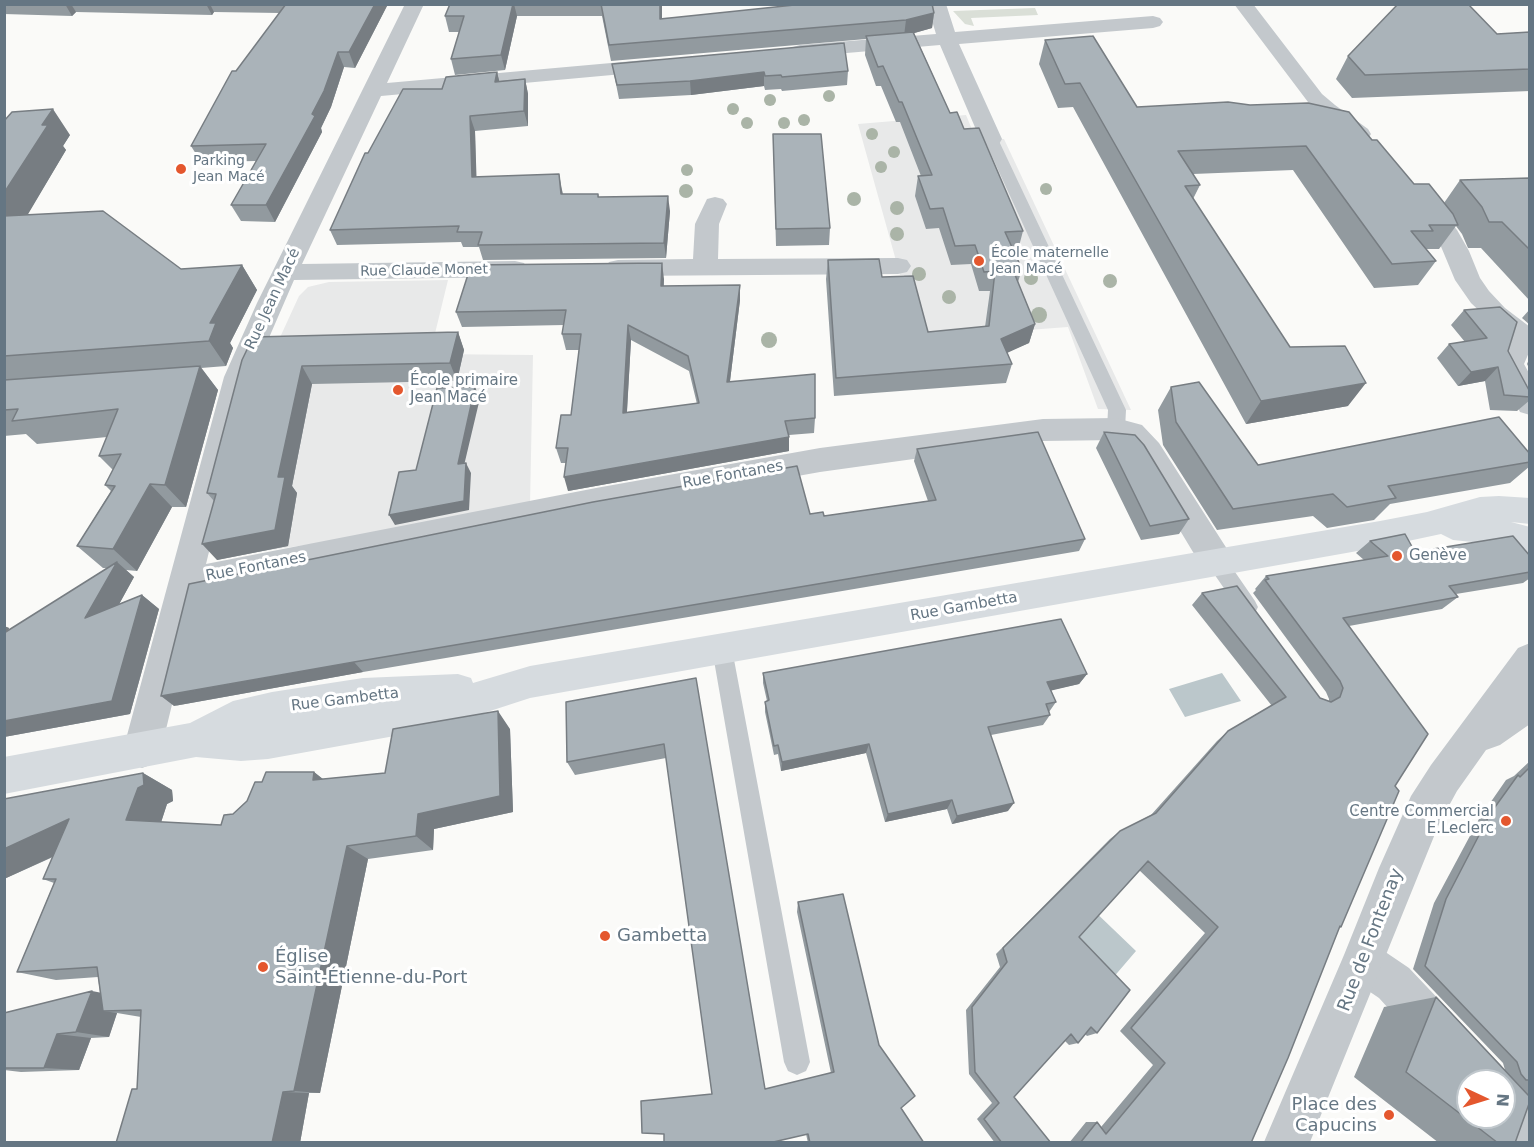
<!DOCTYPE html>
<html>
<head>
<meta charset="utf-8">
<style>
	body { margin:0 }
	#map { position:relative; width:1534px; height:1147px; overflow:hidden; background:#fafaf8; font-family:"DejaVu Sans",sans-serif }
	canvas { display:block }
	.frame { position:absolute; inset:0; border:6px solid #657683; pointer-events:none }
	.north { position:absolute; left:1456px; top:1069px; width:60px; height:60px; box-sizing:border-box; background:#fff; border:2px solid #c1c8cd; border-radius:50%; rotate:94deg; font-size:16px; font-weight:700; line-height:24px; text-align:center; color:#657683 }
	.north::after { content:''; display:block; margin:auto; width:21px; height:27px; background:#e4572e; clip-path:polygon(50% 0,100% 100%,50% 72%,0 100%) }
</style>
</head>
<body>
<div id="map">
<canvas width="1534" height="1147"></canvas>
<div class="frame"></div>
<div class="north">N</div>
</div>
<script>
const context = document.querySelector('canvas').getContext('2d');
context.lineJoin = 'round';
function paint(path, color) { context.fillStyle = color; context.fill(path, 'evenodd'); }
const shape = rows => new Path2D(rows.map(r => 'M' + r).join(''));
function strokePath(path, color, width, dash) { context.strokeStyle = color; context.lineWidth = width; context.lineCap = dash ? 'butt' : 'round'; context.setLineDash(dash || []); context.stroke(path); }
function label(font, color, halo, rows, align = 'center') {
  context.font = font + ' "DejaVu Sans",sans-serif'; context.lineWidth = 6; context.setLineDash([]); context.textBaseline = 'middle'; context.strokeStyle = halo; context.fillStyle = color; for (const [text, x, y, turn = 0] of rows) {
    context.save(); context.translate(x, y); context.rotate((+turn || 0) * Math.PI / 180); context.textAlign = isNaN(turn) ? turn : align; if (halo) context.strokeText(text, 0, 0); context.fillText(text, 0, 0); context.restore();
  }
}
paint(shape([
	[966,115,976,139,1004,139,1131,410,1098,409,1068,327,921,338,904,275,900,275,858,124],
	[448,280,430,354,533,355,530,505,425,528,221,557,271,357,299,296,308,287,329,282]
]), '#e8e9e9');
paint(shape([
	[1035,8,1038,15,971,18,974,26,965,24,953,11]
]), '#dadfd7');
paint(shape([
	[1222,673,1241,701,1185,717,1169,689],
	[1088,905,1136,951,1112,979,1063,928]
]), '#bbc7cb');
paint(shape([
	[991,135,998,139,1126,410,1125,429,1122,434,1116,435,1110,434,1107,429,1108,410,984,139,991,135],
	[1217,554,1224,556,1255,601,1258,607,1255,613,1248,616,1241,613,1210,568,1207,562,1210,556,1217,554],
	[722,640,729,643,732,649,810,1062,806,1071,797,1075,788,1071,784,1062,712,649,715,643,722,640]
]), '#c3c8cc');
paint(shape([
	[405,4,424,4,387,83,656,59,663,61,666,65,663,69,656,71,381,96,302,264,515,261,524,263,528,269,524,275,515,277,294,280,252,377,206,564,596,488,820,448,1043,419,1116,418,1142,425,1159,443,1229,552,1233,562,1229,572,1217,576,1205,572,1137,459,1122,442,1116,440,1043,441,820,472,596,512,199,593,161,750,155,763,142,768,129,763,123,750,224,377,257,303,405,4],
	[927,4,946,4,955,32,1153,16,1160,18,1163,22,1160,26,1153,28,959,44,1002,139,999,144,991,146,983,144,980,139,940,45,800,57,793,55,790,51,793,47,800,45,936,34,927,4],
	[1234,4,1253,4,1322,94,1335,105,1368,129,1371,134,1368,139,1360,141,1352,139,1319,115,1308,102,1234,4],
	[1421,193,1429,195,1457,230,1469,251,1480,278,1489,291,1505,308,1530,327,1530,350,1524,364,1530,375,1530,415,1520,412,1496,364,1506,336,1471,303,1455,280,1437,237,1409,200,1413,195,1421,193],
	[715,197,723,199,727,204,719,224,718,259,898,258,907,260,911,266,907,272,898,274,618,276,609,274,605,268,609,262,618,260,693,259,695,224,707,199,715,197],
	[1363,941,1378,947,1409,968,1501,1065,1507,1083,1520,1089,1530,1101,1530,1142,1503,1142,1488,1121,1486,1117,1504,1117,1504,1081,1468,1081,1468,1096,1379,998,1348,977,1342,962,1348,947,1363,941]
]), '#c3c8cc');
paint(shape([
	[1530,643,1530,724,1500,745,1486,750,1457,791,1439,824,1310,1142,1264,1142,1344,955,1379,868,1411,796,1431,765,1518,648,1530,643]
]), '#c3c8cc');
paint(shape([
	[1499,496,1530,498,1530,524,1511,522,1530,527,1530,553,1501,545,1453,540,1441,534,1380,547,530,698,441,727,411,733,268,759,241,761,196,757,4,794,4,757,190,723,233,701,272,692,363,678,458,674,471,678,473,683,530,666,1380,521,1427,512,1480,497,1499,496]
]), '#d6dbdf');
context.fillStyle = '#aab4a7';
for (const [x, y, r] of [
	[829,96,6],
	[770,100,6],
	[733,109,6],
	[804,120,6],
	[747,123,6],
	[784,123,6],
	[872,134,6],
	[894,152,6],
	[881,167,6],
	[687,170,6],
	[1046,189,6],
	[686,191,7],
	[854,199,7],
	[897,208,7],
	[897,234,7],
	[919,274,7],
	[1031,278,7],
	[1110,281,7],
	[949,297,7],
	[1039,315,8],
	[769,340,8]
]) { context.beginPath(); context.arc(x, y, r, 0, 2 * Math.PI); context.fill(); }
paint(shape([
	[4,4,388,4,355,68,344,67,331,107,321,128,322,132,275,222,241,221,231,205,256,161,201,162,191,146,236,71,280,13,214,12,212,15,76,12,72,16,4,14],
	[450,4,662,4,662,18,934,13,932,28,914,33,950,113,964,129,1023,231,1018,250,1013,250,1022,269,1018,282,1035,324,1029,343,1007,352,1012,364,1006,383,834,396,826,279,828,260,882,277,928,332,985,327,990,291,979,291,971,264,951,265,939,228,926,229,915,196,918,176,921,176,900,122,896,122,881,86,876,86,865,55,866,39,611,61,602,16,517,16,505,70,455,75,451,59,459,32,449,32,445,16],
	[1530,32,1530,91,1352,98,1336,79,1348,56,1497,34],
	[1045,40,1137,107,1372,140,1414,184,1444,203,1460,180,1530,178,1530,301,1481,248,1468,248,1462,234,1456,226,1439,249,1426,249,1436,261,1418,285,1374,288,1293,170,1193,174,1200,185,1193,199,1290,347,1348,406,1246,424,1073,107,1058,108,1039,64],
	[612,64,848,71,847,85,782,91,781,89,765,90,764,86,691,95,619,99],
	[497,72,499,81,525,79,528,94,528,126,475,131,476,177,562,190,563,194,598,194,599,197,670,211,666,258,483,260,479,247,463,247,461,242,337,245,330,230,368,153,442,89],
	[4,121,70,135,63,146,66,150,27,215,181,269,242,265,257,290,230,343,233,348,226,366,201,368,218,390,186,507,172,507,137,571,126,570,134,577,119,604,142,595,159,609,130,714,4,737,4,626,9,628,8,631,107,568,103,568,77,546,111,491,105,485,113,470,99,456,107,437,37,444,26,434,4,436],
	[773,134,830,228,829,245,776,246],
	[664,279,664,286,740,300,730,381,815,418,814,433,789,435,789,451,568,491,566,463,561,463,556,448,571,415,579,350,566,350,562,334,564,325,462,327,456,312],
	[631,340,689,371,697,404,627,412],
	[1530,309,1530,325,1522,318],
	[1464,310,1508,351,1530,392,1530,400,1517,411,1490,410,1485,381,1458,386,1437,358,1449,344,1465,342,1451,325],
	[458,332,464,350,457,381,312,384,292,486,297,493,288,546,217,560,214,501,207,493,242,360],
	[1530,357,1530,370,1527,364],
	[1171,387,1258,465,1530,454,1530,466,1510,483,1390,504,1374,520,1327,528,1313,516,1217,530,1163,445,1158,410],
	[1104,432,1189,519,1179,534,1141,540,1096,448],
	[917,449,1085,539,1079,551,363,672,174,706,810,514,824,516,928,501,914,461],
	[1370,541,1415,552,1530,556,1530,578,1523,583,1456,594,1458,597,1442,609,1349,626,1395,786,1341,927,1339,928,1251,1143,1069,1143,1086,1122,1097,1122,1101,1127,1153,1065,1120,1031,1205,933,1139,870,1079,937,1097,1033,1087,1036,1085,1034,1078,1043,1069,1045,1065,1041,1014,1097,1051,1143,995,1143,977,1119,992,1103,969,1074,966,1010,1000,967,996,954,1110,839,1120,831,1151,815,1217,741,1228,731,1272,706,1192,605,1202,593,1320,698,1329,701,1329,699,1326,692,1253,593,1256,590,1255,589,1266,576,1364,560,1356,553],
	[763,673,1087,674,1079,684,1051,690,1056,702,1049,712,1050,715,1043,725,991,735,1008,811,952,824,947,809,885,822,866,753,781,771,778,754,774,755,765,712,765,702,767,701,763,683],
	[696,678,765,1089,831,1073,797,912,798,902,879,1045,901,1108,924,1143,808,1143,806,1134,712,1094,666,758,575,775,567,762],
	[510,729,513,812,434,829,433,850,368,859,320,1093,309,1093,300,1143,116,1143,137,1089,141,1017,117,1013,109,1037,91,1038,79,1070,21,1072,4,1070,4,1013,100,993,98,977,56,980,17,972,54,883,43,879,53,857,4,879,143,773,172,790,173,801,167,804,161,822,221,825,247,801,262,782,314,772,323,779,385,773],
	[1530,761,1530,1101,1515,1143,1439,1143,1354,1077,1384,1007,1436,997,1505,1070,1503,1063,1413,969,1434,903,1479,819,1506,780,1514,776]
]), '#929a9f');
paint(shape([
	[65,4,71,4,76,12,72,16],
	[206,4,210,4,214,12,212,15],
	[375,4,388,4,355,68,349,52],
	[513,4,514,4,517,16,505,70,501,55],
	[660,4,662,4,662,34,660,19],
	[934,13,932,28,904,36,906,20],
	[338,52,344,67,331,107,321,128,322,132,275,222,266,205,312,114],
	[497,72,501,88,495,82],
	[764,72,764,86,691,95,690,81],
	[525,79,528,94,528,126,524,111],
	[53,109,70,135,63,146,66,150,11,243,4,235,4,193,42,125],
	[470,116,475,131,477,192,472,177],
	[559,174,562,190,564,210,561,194],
	[668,196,670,211,666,258,664,243],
	[662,263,664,279,662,302,661,286],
	[242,265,257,290,230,343,233,348,226,366,209,341,210,323],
	[740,285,740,300,728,397,727,382],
	[1035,324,1029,343,996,358,1001,339],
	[628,325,631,340,626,427,623,413],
	[458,332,464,350,457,381,450,363],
	[200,366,218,390,186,507,165,485],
	[302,366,312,384,292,486,297,493,288,546,217,560,202,544,278,477],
	[1498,367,1485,381,1458,386,1471,372],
	[1366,383,1348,406,1246,424,1261,401],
	[475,387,480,398,462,474,458,464],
	[789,437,789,451,568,491,564,477],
	[466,463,471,473,469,510,395,525,389,515],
	[150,484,172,507,137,571,113,549],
	[117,562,134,577,104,632,85,618],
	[142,595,159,609,130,714,4,737,4,721],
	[4,626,9,628,4,642],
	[354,662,363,672,174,706,161,696],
	[1087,674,1079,684,1041,693,1047,682],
	[498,711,510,729,513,812,434,829,433,850,416,836,418,814],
	[869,744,866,753,781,771,782,762],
	[314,772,335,789,313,780],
	[143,773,172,790,173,801,167,804,157,835,126,820],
	[952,800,947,809,885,822,888,814],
	[1014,803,1008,811,952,824,957,816],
	[69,819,102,834,4,879,4,849],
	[347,846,368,859,320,1093,294,1091],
	[92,991,123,997,103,1011,117,1013,109,1037,76,1032],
	[57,1034,91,1038,79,1070,44,1068],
	[283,1092,309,1093,300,1143,272,1143]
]), '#777d82');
const building = shape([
	[286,4,375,4,349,52,338,52,324,91,312,114,315,116,266,205,231,205,266,144,191,146,232,71,236,71,286,4],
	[450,4,513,4,501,55,451,59,464,16,445,16,450,4],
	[601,4,660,4,660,19,804,4,932,4,934,13,906,20,609,45,601,4],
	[1398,4,1468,4,1497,34,1530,32,1530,69,1365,75,1348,56,1398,4],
	[913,32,950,113,957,112,964,129,979,128,1023,231,1005,232,1022,269,1013,270,1035,324,1001,339,1012,364,836,378,828,260,879,259,882,277,913,276,928,332,989,326,995,271,984,272,975,245,955,246,943,208,930,209,918,176,932,175,902,102,899,102,883,66,878,67,866,36,913,32],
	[1093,36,1137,107,1228,102,1250,105,1308,103,1349,112,1372,140,1377,140,1414,184,1429,184,1453,214,1458,225,1429,225,1433,231,1411,231,1436,261,1392,264,1306,146,1178,151,1200,185,1185,186,1290,347,1345,346,1366,383,1261,401,1080,83,1065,84,1045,40,1093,36],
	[844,43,848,71,782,77,781,75,765,76,764,72,690,81,617,85,612,64,844,43],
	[497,72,495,82,525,79,524,111,470,116,472,177,559,174,561,194,598,194,598,197,668,196,664,243,478,245,482,232,457,232,459,226,330,230,365,153,368,153,403,89,442,89,446,77,497,72],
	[53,109,42,125,48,125,4,193,4,121,12,112,53,109],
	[773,134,821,134,830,228,776,229,773,134],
	[1530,178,1530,250,1502,222,1489,222,1482,207,1460,180,1530,178],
	[103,211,181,269,242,265,210,323,216,323,209,341,4,356,4,216,103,211],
	[662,263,661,286,740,285,727,382,815,374,815,418,785,421,789,437,564,477,568,448,556,448,561,415,571,415,581,334,562,334,566,310,456,312,471,265,662,263],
	[628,325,688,356,699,403,623,413,628,325],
	[1500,307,1517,322,1508,351,1530,392,1530,397,1504,395,1498,367,1471,372,1449,344,1487,338,1464,310,1500,307],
	[458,332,450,363,302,366,278,477,285,477,275,530,202,544,216,494,207,493,242,360,253,337,458,332],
	[200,366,165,485,150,484,113,549,77,546,115,486,105,485,121,454,99,456,118,409,12,421,18,409,4,410,4,380,200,366],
	[1199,382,1258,465,1499,417,1530,454,1530,462,1388,486,1396,498,1347,507,1333,494,1233,509,1176,422,1171,387,1199,382],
	[475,387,458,464,466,463,464,501,389,515,399,472,416,470,437,388,475,387],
	[1038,432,1085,539,354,662,161,696,189,584,593,502,797,466,810,514,823,512,824,516,936,500,917,449,1038,432],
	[1104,432,1135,435,1144,445,1189,519,1150,526,1104,432],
	[1405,534,1415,552,1513,536,1530,556,1530,572,1449,586,1458,597,1343,618,1428,734,1395,786,1399,791,1341,927,1340,926,1288,1058,1251,1143,1080,1143,1097,1122,1106,1134,1165,1063,1131,1028,1218,927,1148,861,1079,937,1130,990,1097,1033,1091,1027,1078,1043,1071,1034,1014,1097,1051,1143,1002,1143,984,1119,999,1103,975,1072,972,1007,1007,962,1003,948,1120,831,1156,813,1228,731,1286,697,1202,593,1237,586,1320,698,1331,702,1340,697,1343,688,1340,681,1265,580,1269,579,1266,576,1388,556,1370,541,1405,534],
	[117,562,85,618,142,595,112,701,4,721,4,633,117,562],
	[1061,619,1087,674,1047,682,1056,702,1046,704,1050,715,988,727,1014,803,957,816,952,800,888,814,869,744,782,762,778,745,774,746,765,702,769,700,763,673,1061,619],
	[696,678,765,1089,834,1072,798,902,843,894,879,1045,915,1096,901,1108,924,1143,810,1143,808,1134,769,1143,664,1143,664,1134,642,1133,641,1101,712,1094,664,744,567,762,566,702,696,678],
	[498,711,500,796,418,814,416,836,347,846,294,1091,283,1092,272,1143,116,1143,132,1089,137,1089,141,1010,103,1011,97,967,17,972,56,879,43,879,69,819,4,849,4,799,143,773,144,785,138,788,126,820,221,825,224,815,233,814,247,801,255,782,262,782,266,772,314,772,313,780,385,773,393,729,498,711],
	[1530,767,1530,1080,1526,1080,1521,1074,1517,1062,1425,966,1446,899,1490,814,1518,775,1520,777,1530,767],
	[92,991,76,1032,57,1034,44,1068,4,1068,4,1013,92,991],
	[1436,997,1528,1095,1530,1095,1530,1101,1515,1143,1498,1143,1406,1072,1436,997],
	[1468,1081,1504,1081,1504,1117,1468,1117,1468,1081]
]);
paint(building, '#aab3b9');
strokePath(building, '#777d82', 1.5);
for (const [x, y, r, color] of [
	[181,169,6,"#e4572e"],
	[979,261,6,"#e4572e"],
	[398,390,6,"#e4572e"],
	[1397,556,6,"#e4572e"],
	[1506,821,6,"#e4572e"],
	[605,936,6,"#e4572e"],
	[263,967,6,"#e4572e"],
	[1389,1115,6,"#e4572e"]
]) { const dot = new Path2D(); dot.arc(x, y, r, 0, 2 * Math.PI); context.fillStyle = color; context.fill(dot); strokePath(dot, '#fff', 2); }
label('14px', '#657683', '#fff', [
	["Parking",193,161],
	["Jean Macé",193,177],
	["École maternelle",991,253],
	["Jean Macé",991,269]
], 'left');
label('14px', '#657683', '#fff', [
	["Rue Claude Monet",424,271,-1]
]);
label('15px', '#657683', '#fff', [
	["Rue Jean Macé",273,299,-65],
	["Rue Fontanes",733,475,-10],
	["Rue Fontanes",256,567,-11],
	["Rue Gambetta",964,607,-10],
	["Rue Gambetta",345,700,-7]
]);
label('15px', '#657683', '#fff', [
	["École primaire",410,381],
	["Jean Macé",410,398],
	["Genève",1409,556],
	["Centre Commercial",1494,812,"right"],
	["E.Leclerc",1494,829,"right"]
], 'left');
label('18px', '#657683', '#fff', [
	["Gambetta",617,936],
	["Église",275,957],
	["Saint-Étienne-du-Port",275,978],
	["Place des",1377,1105,"right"],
	["Capucins",1377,1126,"right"]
], 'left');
label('18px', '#657683', '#fff', [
	["Rue de Fontenay",1371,940,-69]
]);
</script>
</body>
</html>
